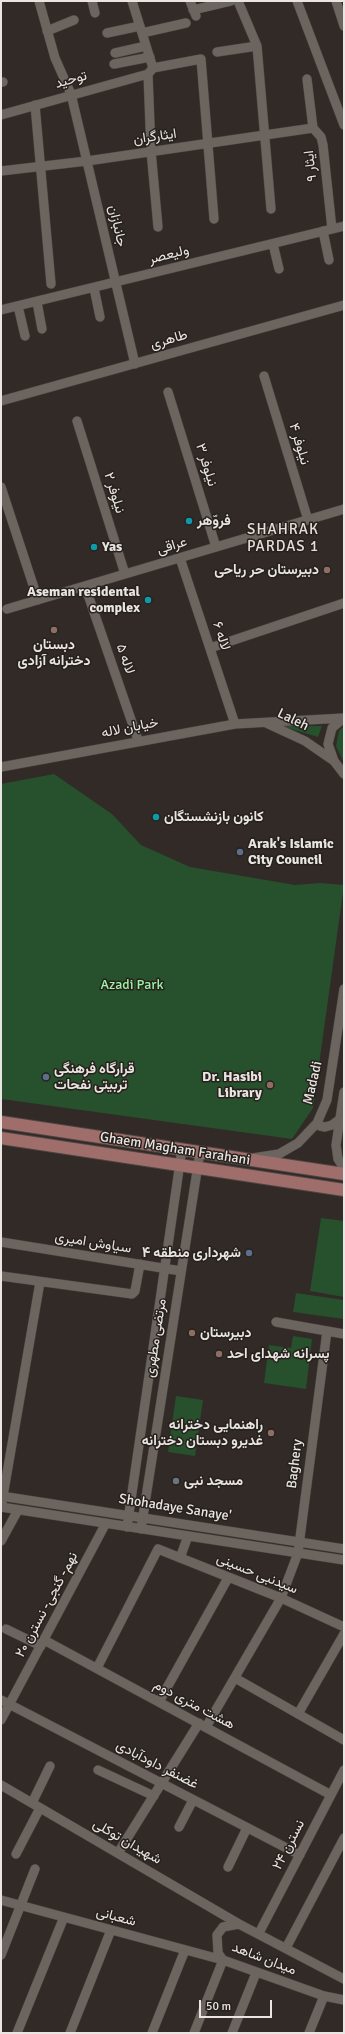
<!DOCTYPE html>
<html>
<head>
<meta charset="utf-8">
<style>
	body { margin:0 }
	#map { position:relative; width:345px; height:2034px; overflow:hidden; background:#312a27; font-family:Signika,sans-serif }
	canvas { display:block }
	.frame { position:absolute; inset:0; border:2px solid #e9e5e2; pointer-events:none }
	.scale { position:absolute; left:199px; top:2000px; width:73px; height:18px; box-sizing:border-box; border:2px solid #e9e5e2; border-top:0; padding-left:5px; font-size:12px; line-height:14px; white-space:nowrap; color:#e9e5e2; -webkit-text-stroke:3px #27211d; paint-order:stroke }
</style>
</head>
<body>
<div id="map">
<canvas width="345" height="2034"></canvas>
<div class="frame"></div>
<div class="scale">50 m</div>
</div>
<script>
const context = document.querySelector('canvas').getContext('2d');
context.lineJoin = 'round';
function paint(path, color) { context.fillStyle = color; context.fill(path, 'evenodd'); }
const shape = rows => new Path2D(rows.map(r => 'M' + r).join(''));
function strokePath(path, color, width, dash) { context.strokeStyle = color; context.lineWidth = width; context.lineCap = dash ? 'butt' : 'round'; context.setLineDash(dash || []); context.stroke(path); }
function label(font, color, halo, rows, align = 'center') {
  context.font = font + ' Signika,Vazirmatn,sans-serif'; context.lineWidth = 3; context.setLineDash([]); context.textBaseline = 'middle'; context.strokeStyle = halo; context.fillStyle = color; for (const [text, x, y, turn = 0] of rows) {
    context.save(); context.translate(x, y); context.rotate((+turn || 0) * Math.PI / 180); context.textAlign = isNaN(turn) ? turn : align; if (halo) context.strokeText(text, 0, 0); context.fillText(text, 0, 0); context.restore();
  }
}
paint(shape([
	[281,726,322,726,318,737],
	[344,726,344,763,336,746,339,731],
	[54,774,112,814,141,845,190,867,295,885,320,883,344,885,313,1108,292,1139,1,1099,1,784],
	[321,1218,344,1221,344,1297,310,1291],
	[296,1293,344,1300,344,1319,293,1312],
	[293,1336,312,1339,306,1389,264,1383,269,1345,291,1348],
	[176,1396,203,1400,195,1456,168,1452]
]), '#27502d');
const minor = shape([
	[39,1,55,58,71,94,135,364],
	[92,1,95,13],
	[132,1,153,68],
	[190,1,196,16],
	[238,1,257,46,271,209],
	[297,1,344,125],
	[336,1,344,26],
	[193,10,231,1],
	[47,31,74,20],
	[107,33,140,26],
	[142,33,186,23],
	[217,52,257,46],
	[115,53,146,46],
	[114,64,150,57],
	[153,68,201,59,214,219],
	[153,68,148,74,151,151,158,227],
	[307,79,313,128,321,137,323,145,332,229],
	[1,82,3,82],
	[35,105,51,284],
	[1,115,148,74],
	[1,171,87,161,313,128],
	[323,231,329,260],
	[273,244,279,269],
	[94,288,100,317],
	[37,302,42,329],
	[18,306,25,336],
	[1,310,344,226],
	[264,376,308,520],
	[168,392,216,547],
	[1,401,344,305],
	[77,421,125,574],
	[1,487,38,600],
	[180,558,235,724],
	[85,586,138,740],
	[7,609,344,509],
	[210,648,344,603],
	[344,718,332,728,328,744,334,761,344,774],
	[266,723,305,741,334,761],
	[1,767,235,724,344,718],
	[344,1092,336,1145,338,1159,344,1168],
	[317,1123,320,1126,325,1127,332,1125,340,1119],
	[253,1158,279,1154,298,1143,317,1123,327,1100,344,989],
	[1,1242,181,1271],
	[1,1276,132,1294,135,1291,140,1264],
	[276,1322,344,1334],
	[1,1496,344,1549],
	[2,1502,40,1282],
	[1,1507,344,1560],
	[127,1527,182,1149],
	[141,1529,200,1152],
	[1,1541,18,1510],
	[180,1558,188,1536],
	[6,1629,41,1646],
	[44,1640,331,1795],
	[97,1668,158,1549,281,1598,344,1627],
	[235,1678,344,1740],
	[1,1700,300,1855],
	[159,1702,228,1578],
	[298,1714,344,1634],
	[1,1720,106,1523],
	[206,1727,281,1598,298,1553,327,1331],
	[98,1770,154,1796],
	[1,1785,239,1924],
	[32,1803,50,1766],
	[179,1827,193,1800],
	[118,1853,199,1723],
	[16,1854,40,1808],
	[228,1867,247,1828],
	[1,1900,223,1960,194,2033],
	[259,1933,344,1770],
	[286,1948,344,1838],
	[1,1955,35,1869],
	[344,1979,239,1924,223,1927,217,1935,218,1953,223,1960,324,1996,344,2000],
	[17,2033,64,1917],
	[70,2033,111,1930],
	[152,2033,185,1950],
	[232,2033,256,1973],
	[309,2033,324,1996]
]);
const major = shape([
	[1,1122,344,1174],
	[1,1138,344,1190]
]);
strokePath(minor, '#4b4542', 10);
strokePath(major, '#4b4542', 14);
strokePath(minor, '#6b645f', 9);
strokePath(major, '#a06e6a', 12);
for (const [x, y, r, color] of [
	[189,521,4,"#0f9aa8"],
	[94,547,4,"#0f9aa8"],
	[327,570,4,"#8d6e63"],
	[148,600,4,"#0f9aa8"],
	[54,630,4,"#8d6e63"],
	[156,817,4,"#0f9aa8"],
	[240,852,4,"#5c6f8a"],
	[46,1077,4,"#5c6f8a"],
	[270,1085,4,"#8d6e63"],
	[249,1253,4,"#5c6f8a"],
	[192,1333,4,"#8d6e63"],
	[219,1354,4,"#8d6e63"],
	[271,1433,4,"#8d6e63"],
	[176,1481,4,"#6b7280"]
]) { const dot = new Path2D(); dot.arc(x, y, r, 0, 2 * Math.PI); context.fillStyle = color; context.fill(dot); strokePath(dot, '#27211d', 1.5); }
label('14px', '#e9e5e2', '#27211d', [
	["توحید",71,80,-16],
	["ایثارگران",155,137,-8],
	["ایثار ۹",311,166,-97],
	["جانبازان",117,226,77],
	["ولیعصر",169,255,-14],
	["طاهری",169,340,-16],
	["نیلوفر ۴",299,444,73],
	["نیلوفر ۳",206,465,73],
	["نیلوفر ۲",114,493,73],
	["عراقی",172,546,-17],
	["لاله ۶",221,636,72],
	["لاله ۵",125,659,71],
	["Laleh",293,720,26],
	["خیابان لاله",130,728,-11],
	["Madadi",313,1083,-77],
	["Ghaem Magham Farahani",175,1149,9],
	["سیاوش امیری",93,1243,9],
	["مرتضی مطهری",156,1338,-81],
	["Baghery",295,1464,-83],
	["Shohadaye Sanaye'",175,1508,9],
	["سیدنبی حسینی",257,1574,22],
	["نهم- گنجی- نسترن ۲۰",47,1605,-62],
	["هشت متری دوم",194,1705,28],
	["غضنفر داودآبادی",157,1765,27],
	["شهیدان توکلی",127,1842,30],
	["نسترن ۲۴",289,1845,-63],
	["شعبانی",116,1917,15],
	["میدان شاهد",264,1959,21]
]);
label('bold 14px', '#e9e5e2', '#27211d', [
	["فروّهر",197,521],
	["Yas",102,547],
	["دبیرستان حر ریاحی",319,570,"right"],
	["Aseman residental",140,592,"right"],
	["complex",140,608,"right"],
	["دبستان",54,645,"center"],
	["دخترانه آزادی",54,661,"center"],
	["کانون بازنشستگان",164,817],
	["Arak's Islamic",248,844],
	["City Council",248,860],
	["قرارگاه فرهنگی",54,1069],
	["تربیتی نفحات",54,1085],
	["Dr. Hasibi",262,1077,"right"],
	["Library",262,1093,"right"],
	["شهرداری منطقه ۴",241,1253,"right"],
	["دبیرستان",200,1333],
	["پسرانه شهدای احد",227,1354],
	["راهنمایی دخترانه",263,1425,"right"],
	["غدیرو دبستان دخترانه",263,1441,"right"],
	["مسجد نبی",184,1481]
], 'left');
label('14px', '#99f4a3', '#27211d', [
	["Azadi Park",132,985]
]);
context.letterSpacing = '1px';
label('15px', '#e6ded9', '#27211d', [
	["SHAHRAK",283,530],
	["PARDAS 1",283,547]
]);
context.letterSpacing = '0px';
</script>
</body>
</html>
